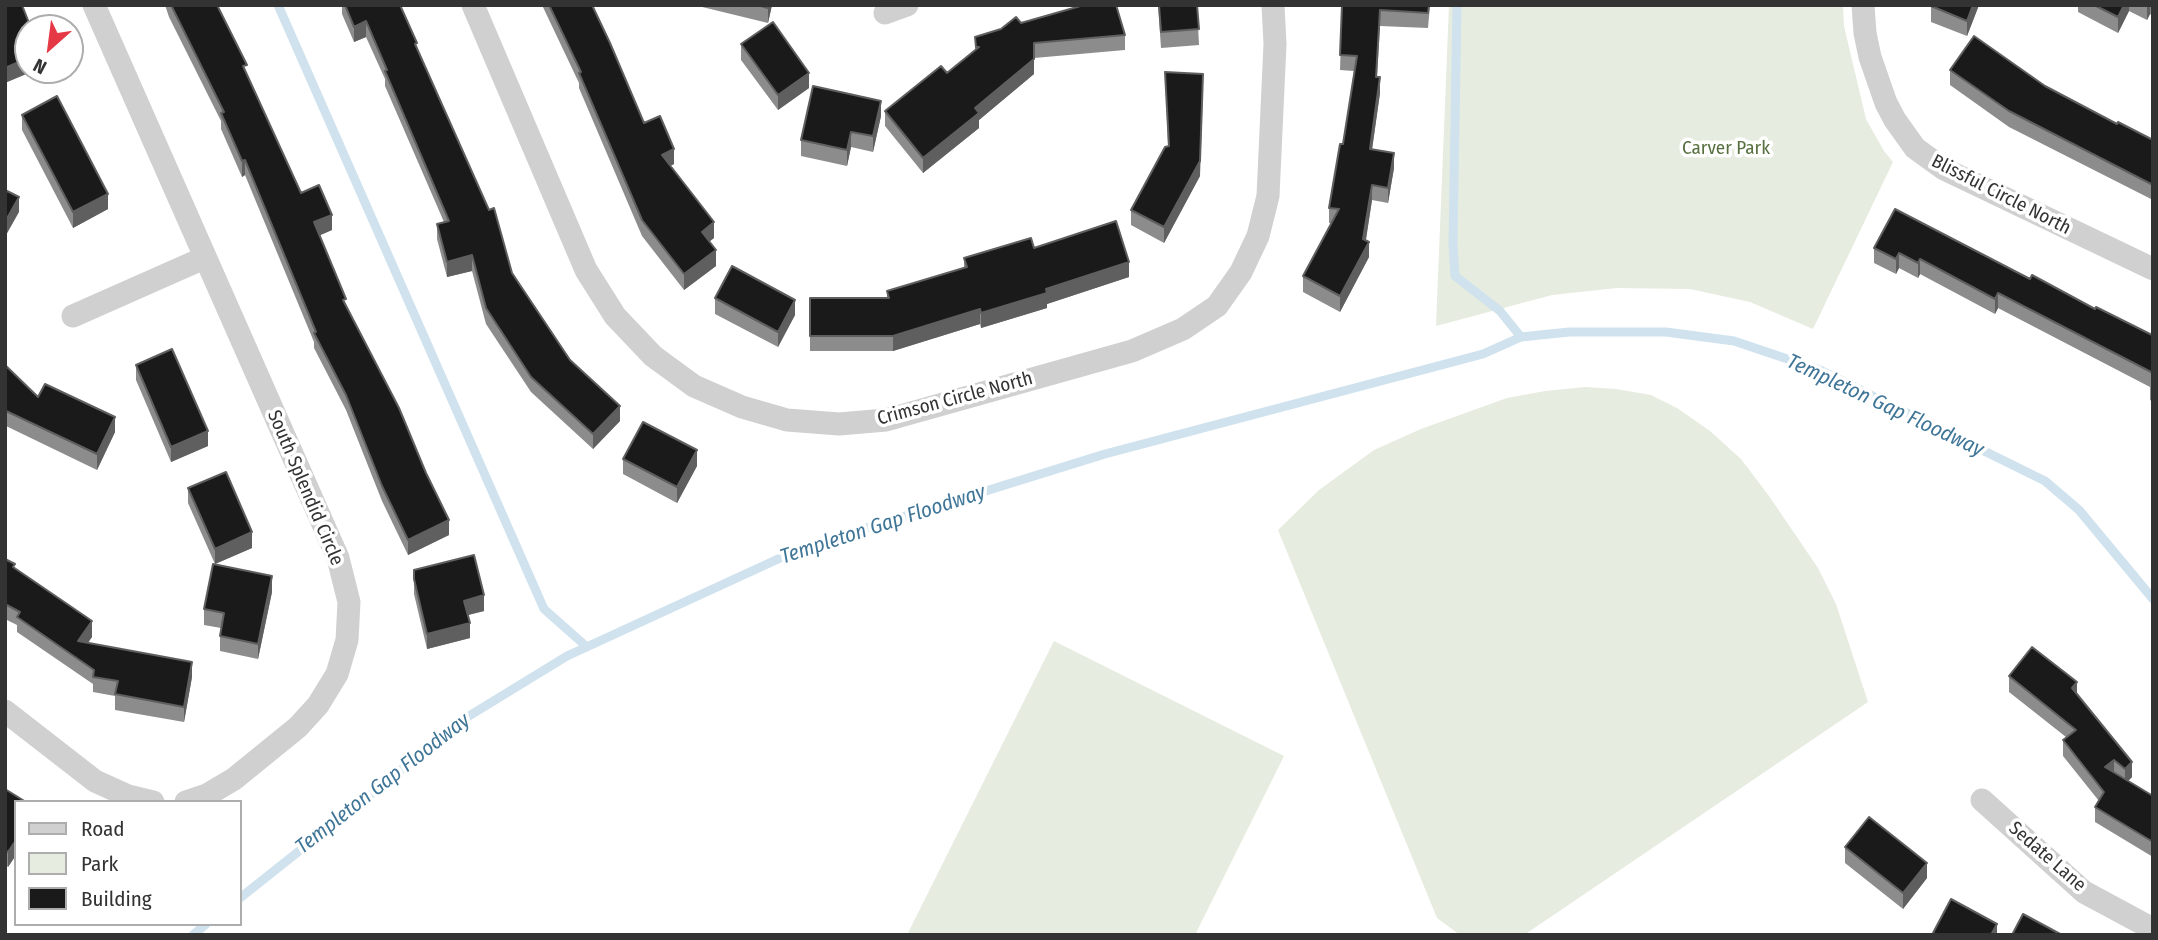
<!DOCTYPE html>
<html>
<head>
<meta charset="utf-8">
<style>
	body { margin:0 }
	#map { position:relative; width:2158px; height:940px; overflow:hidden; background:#fff; font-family:"Fira Sans Condensed",sans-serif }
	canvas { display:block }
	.frame { position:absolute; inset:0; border:7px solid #333; pointer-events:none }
	.legend { position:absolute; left:14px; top:800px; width:228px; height:126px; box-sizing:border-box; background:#fff; border:2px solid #adadad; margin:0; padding:9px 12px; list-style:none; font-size:21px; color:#333 }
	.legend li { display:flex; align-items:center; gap:14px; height:35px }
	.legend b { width:35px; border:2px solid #adadad }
	.north { position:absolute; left:14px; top:14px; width:70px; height:70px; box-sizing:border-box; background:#fff; border:2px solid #adadad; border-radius:50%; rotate:208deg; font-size:19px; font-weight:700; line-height:28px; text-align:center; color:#333 }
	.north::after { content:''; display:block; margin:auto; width:24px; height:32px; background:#e63946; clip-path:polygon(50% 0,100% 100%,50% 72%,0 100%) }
</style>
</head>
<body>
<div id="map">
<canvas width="2158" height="940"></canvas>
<div class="frame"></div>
<ul class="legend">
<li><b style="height:9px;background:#d0d0d0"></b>Road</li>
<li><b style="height:19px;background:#e6ecdf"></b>Park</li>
<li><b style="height:19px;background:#1a1a1a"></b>Building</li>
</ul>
<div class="north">N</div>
</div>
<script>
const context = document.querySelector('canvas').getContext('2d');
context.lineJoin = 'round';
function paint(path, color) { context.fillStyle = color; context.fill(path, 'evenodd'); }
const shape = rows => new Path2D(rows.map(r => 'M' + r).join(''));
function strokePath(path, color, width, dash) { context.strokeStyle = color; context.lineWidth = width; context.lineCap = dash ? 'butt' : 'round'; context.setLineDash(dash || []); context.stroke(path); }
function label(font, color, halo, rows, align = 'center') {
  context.font = font + ' "Fira Sans Condensed",sans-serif'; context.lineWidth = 7; context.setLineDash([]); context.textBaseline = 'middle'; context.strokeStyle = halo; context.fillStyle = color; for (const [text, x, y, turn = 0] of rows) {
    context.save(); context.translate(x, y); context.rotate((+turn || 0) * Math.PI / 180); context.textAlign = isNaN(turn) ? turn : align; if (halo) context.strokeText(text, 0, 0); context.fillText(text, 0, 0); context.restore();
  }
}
paint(shape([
	[1449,5,1843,5,1844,26,1866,119,1884,151,1893,162,1813,329,1750,302,1690,289,1617,288,1552,295,1436,326],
	[1585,387,1616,389,1651,395,1677,408,1710,431,1741,459,1769,496,1818,568,1836,604,1868,702,1524,935,1460,935,1437,918,1278,530,1319,490,1374,450,1421,429,1507,398,1545,391],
	[1054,641,1284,756,1195,935,907,935]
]), '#e6ecdf');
strokePath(shape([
	[278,5,544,609,587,647],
	[1457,5,1453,244,1455,276,1500,311,1521,337],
	[240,898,469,716,567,656,802,548,1105,454,1483,354,1521,337,1569,332,1666,332,1734,341,1820,370,2045,481,2079,510,2153,599],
	[193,935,206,924]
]), '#cfe2ee', 9);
strokePath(shape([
	[94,5,338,558,349,602,347,640,337,674,318,705,298,727,234,779,207,795,186,802],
	[473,5,586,270,615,316,653,356,694,386,742,407,787,420,839,424,886,420,1132,351,1183,329,1217,306,1241,272,1258,236,1268,196,1275,44,1273,5],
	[1863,5,1865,33,1870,57,1886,103,1895,120,1915,148,1944,169,2153,269],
	[885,13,907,5],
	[73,316,204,258],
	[5,711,95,781,128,796,153,802],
	[1982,800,2084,892,2153,929]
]), '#d0d0d0', 23);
paint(shape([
	[165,5,217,5,247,74,301,193,332,230,319,235,346,305,449,535,408,555,382,501,346,410,314,348,314,342,245,175,242,177,221,129,221,121,169,17],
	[342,5,400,5,417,48,512,273,570,360,620,421,593,449,531,392,486,324,472,271,447,277,437,239,437,224,444,222,385,86,385,79,366,37,354,42,342,14],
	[542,5,592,5,644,123,674,164,670,166,714,238,709,242,716,266,684,290,642,236,579,88,579,83],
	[694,5,772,5,768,23],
	[1158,5,1197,5,1199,45,1161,48],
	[1342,5,1430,5,1428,28,1380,26,1377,77,1380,93,1372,149,1394,168,1388,203,1372,200,1366,240,1369,257,1340,312,1303,292,1303,276,1331,223,1329,223,1329,208,1343,144,1354,71,1340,70],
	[1931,5,1979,5,1967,36,1931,22],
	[2078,5,2153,5,2153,16,2150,14,2147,20,2129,11,2118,33,2078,12],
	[1021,23,1125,35,1125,50,1034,58,1034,74,979,120,979,128,923,173,885,126,885,111,947,73,975,51,975,37],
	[741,44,809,88,778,110,741,60],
	[1950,70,2045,86,2117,124,2153,140,2153,200,2009,127,1950,85],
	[1165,72,1200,176,1164,243,1131,225,1131,210,1168,146],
	[22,115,108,209,73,228,22,130],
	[881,116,873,152,851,147,847,166,801,156,801,140],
	[1034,248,1129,277,1047,304,1047,308,981,328,980,324,893,351,810,351,810,298,887,298,887,291,964,268,964,258],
	[1874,248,2030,279,2152,335,2153,402,2150,400,2150,387,1998,308,1995,314,1920,274,1918,278,1899,268,1896,274,1874,263],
	[715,298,795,315,778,347,715,314],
	[5,365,38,397,115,432,97,470,6,426],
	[136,365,208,446,171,462,136,380],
	[623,459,697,466,677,503,623,474],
	[188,488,252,548,215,564,188,503],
	[5,559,92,637,88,643,192,677,184,722,115,710,115,696,93,692,93,684,17,632,17,625,5,619],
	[414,570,484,611,468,615,470,638,427,649,414,594],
	[272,592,258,659,220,651,220,636,221,628,204,625,204,609],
	[2009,676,2077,693,2132,777,2128,781,2153,796,2153,857,2095,822,2095,807,2099,801,2063,756,2063,740,2066,737,2009,692],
	[5,789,16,802,16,859,14,858,8,867,5,865],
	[1845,847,1927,878,1903,909,1845,863]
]), '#8c8c8c');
paint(shape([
	[768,5,772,5,768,23],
	[1973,5,1979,5,1967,36,1967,21],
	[2124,5,2129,5,2129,11,2118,33,2118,17],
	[2147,5,2150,5,2150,14,2147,20],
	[366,21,366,37,354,42,354,27],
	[28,58,28,70,36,70,5,83,5,68],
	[1034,59,1034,74,979,120,979,128,923,173,923,158,975,108],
	[809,73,809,88,778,110,778,95],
	[1380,77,1380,93,1370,164,1370,149],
	[1203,89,1200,176,1164,243,1164,227],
	[881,101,881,116,873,152,873,136],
	[851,132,851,147,847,166,847,150],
	[674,149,674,164,662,170,662,155],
	[1394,153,1394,168,1388,203,1388,188],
	[245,160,245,175,242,177,242,161],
	[1372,185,1372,200,1364,251,1369,242,1369,257,1340,312,1340,296,1363,239],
	[108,194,108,209,73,228,73,212],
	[19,197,19,212,5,237,5,222],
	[332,215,332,230,314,238,314,222],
	[714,222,714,238,702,247,702,232],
	[716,250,716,266,684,290,684,274],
	[1899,253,1899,268,1896,274,1896,259],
	[472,255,472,271,447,277,447,262],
	[1920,259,1920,274,1918,278,1918,263],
	[1129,262,1129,277,1047,304,1047,308,981,328,981,313,1046,289],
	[1998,293,1998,308,1995,314,1995,299],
	[795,300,795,315,778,347,778,332],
	[980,309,980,324,893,351,893,336],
	[620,406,620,421,593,449,593,434],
	[6,411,6,426,5,428,5,412],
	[115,417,115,432,97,470,97,454],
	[208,431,208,446,171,462,171,447],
	[697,450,697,466,677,503,677,487],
	[449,520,449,535,408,555,408,540],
	[252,532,252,548,215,564,215,549],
	[272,576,272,592,258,659,258,644],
	[484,595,484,611,464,616,464,601],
	[92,621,92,637,78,656,78,641],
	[470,623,470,638,427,649,427,634],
	[192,662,192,677,184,722,184,707],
	[2077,682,2077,697,2072,688],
	[2114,760,2114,775,2105,767],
	[2132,762,2132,777,2125,784,2125,769],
	[14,843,14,858,8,867,8,852],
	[1927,863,1927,878,1903,909,1903,893],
	[1997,924,1997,935,1991,935]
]), '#5f5f5f');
const building = shape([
	[5,5,22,5,31,28,28,28,28,58,5,68,5,5],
	[171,5,217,5,247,65,243,66,301,193,319,185,332,215,314,222,346,299,343,300,399,408,426,473,449,520,408,540,382,486,346,395,314,333,316,332,245,160,242,161,221,113,224,112,171,5],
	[345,5,400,5,417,43,415,44,489,210,494,208,512,273,570,360,620,406,593,434,531,377,486,308,472,255,447,262,437,224,449,221,385,71,387,70,366,21,354,27,345,5],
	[549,5,592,5,610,43,644,123,660,116,674,149,662,155,714,222,702,232,716,250,684,274,642,220,579,73,581,72,549,5],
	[757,5,768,5,768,8,757,5],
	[1084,5,1116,5,1125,35,1034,43,1034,59,975,108,979,113,923,158,885,111,941,66,947,73,979,47,976,47,975,37,1001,29,1016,17,1021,23,1084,5],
	[1159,5,1197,5,1199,29,1161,32,1159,5],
	[1342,5,1429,5,1428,13,1380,10,1376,77,1380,77,1370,149,1394,153,1388,188,1372,185,1363,239,1369,242,1340,296,1303,276,1339,209,1329,208,1340,144,1343,144,1357,56,1340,55,1342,5],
	[1931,5,1973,5,1967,21,1931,6,1931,5],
	[2094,5,2124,5,2118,17,2094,5],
	[773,22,809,73,778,95,741,44,773,22],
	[1974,36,2045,86,2117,124,2118,122,2153,140,2153,185,2009,111,1950,70,1974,36],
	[1165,72,1203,74,1200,161,1164,227,1131,210,1165,147,1169,146,1165,72],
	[813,86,881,101,873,136,851,132,847,150,801,140,813,86],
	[57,96,108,194,73,212,22,115,57,96],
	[5,190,19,197,5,222,5,190],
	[1895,209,2030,279,2032,275,2095,309,2096,307,2152,335,2153,373,1998,293,1995,299,1920,259,1918,263,1899,253,1896,259,1874,248,1895,209],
	[1116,221,1129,262,1046,289,1047,293,981,313,980,309,893,336,810,336,810,298,889,298,887,291,967,267,964,258,1031,238,1034,248,1116,221],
	[732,266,795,300,778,332,715,298,732,266],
	[172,349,208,431,171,447,136,365,172,349],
	[5,365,38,397,45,384,115,417,97,454,6,411,5,412,5,365],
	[643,422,697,450,677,487,623,459,643,422],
	[226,472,252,532,215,549,188,488,226,472],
	[474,555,484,595,464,601,470,623,427,634,414,579,414,570,474,555],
	[5,559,15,564,13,567,92,621,78,641,192,662,184,707,115,694,118,681,93,677,94,670,17,617,20,612,5,604,5,559],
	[213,564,272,576,258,644,220,636,224,613,204,609,213,564],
	[2032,647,2077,682,2072,688,2132,762,2125,769,2114,760,2105,767,2153,796,2153,842,2095,807,2104,792,2063,740,2076,730,2009,676,2032,647],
	[5,789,26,802,16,802,16,844,14,843,8,852,5,850,5,789],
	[1869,817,1927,863,1903,893,1845,847,1869,817],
	[1951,899,1997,924,1991,935,1937,935,1933,933,1951,899],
	[2023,914,2062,935,2012,935,2023,914]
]);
paint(building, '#1a1a1a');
strokePath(building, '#5f5f5f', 2);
label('19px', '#56703f', '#fff', [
	["Carver Park",1726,149]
]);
label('19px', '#333', '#fff', [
	["Blissful Circle North",2001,195,27],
	["Crimson Circle North",955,399,-15],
	["South Splendid Circle",305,488,67],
	["Sedate Lane",2047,857,41]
]);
label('italic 21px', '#3f7597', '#fff', [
	["Templeton Gap Floodway",1885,406,25],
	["Templeton Gap Floodway",883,525,-18],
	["Templeton Gap Floodway",383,784,-38]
]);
</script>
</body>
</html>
